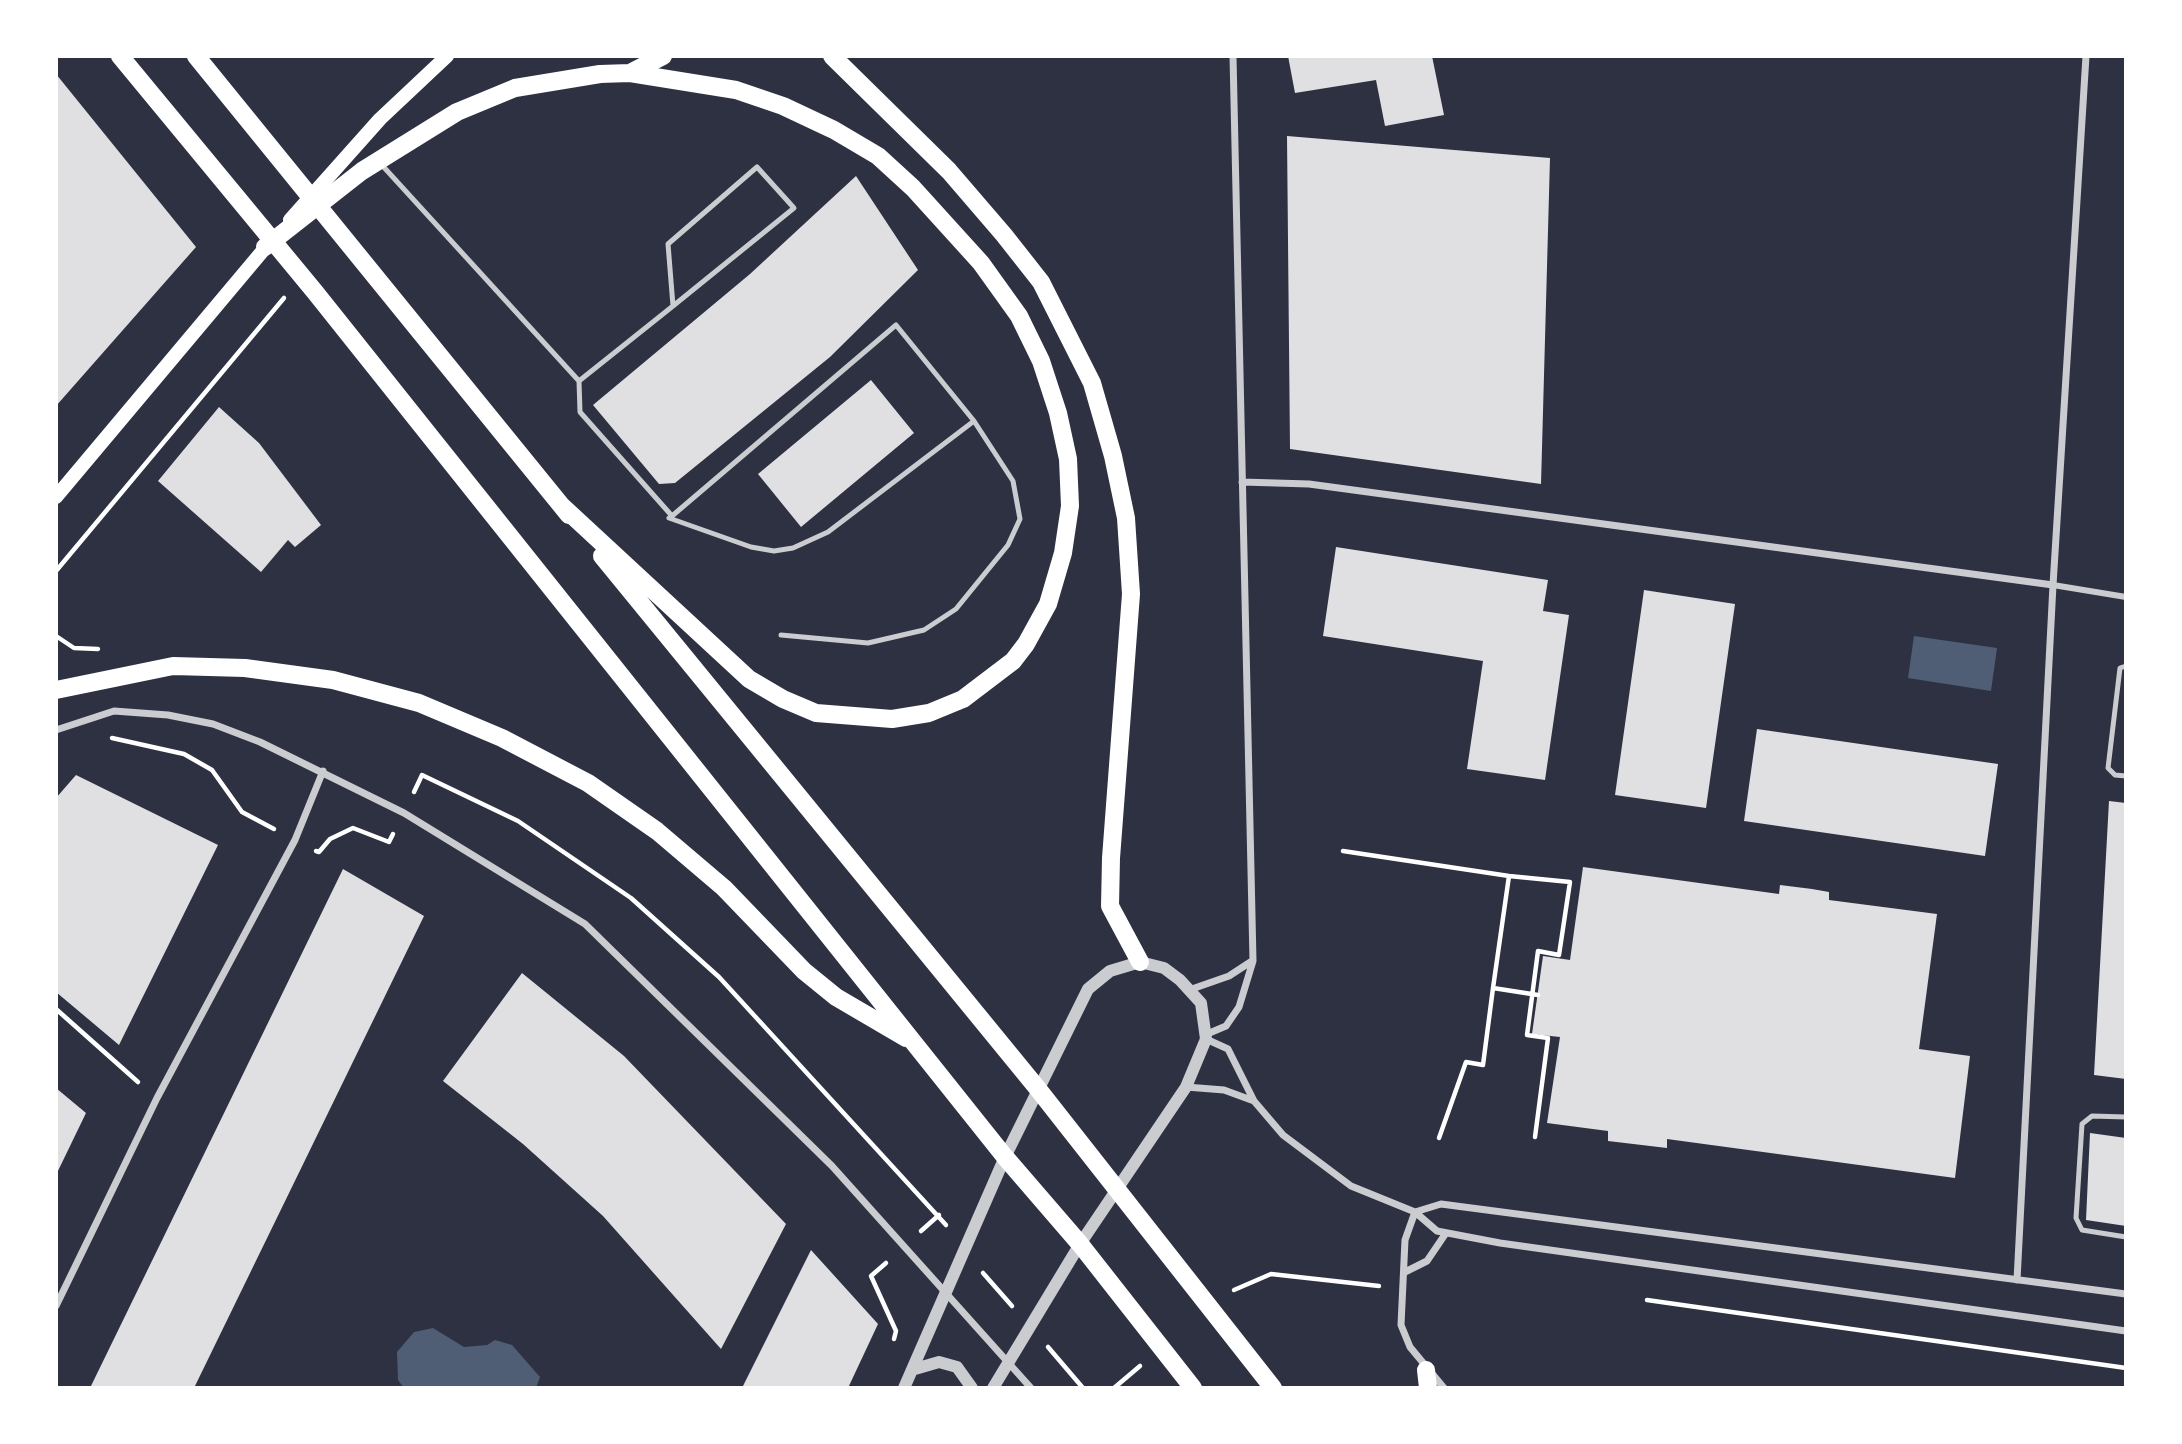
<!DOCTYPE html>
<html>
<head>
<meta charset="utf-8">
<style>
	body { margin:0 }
	#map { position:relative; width:2182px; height:1444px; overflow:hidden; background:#2d3142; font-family:Karla,sans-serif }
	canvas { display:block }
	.frame { position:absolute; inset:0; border:58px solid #fff; pointer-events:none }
</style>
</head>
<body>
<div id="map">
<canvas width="2182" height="1444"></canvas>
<div class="frame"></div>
</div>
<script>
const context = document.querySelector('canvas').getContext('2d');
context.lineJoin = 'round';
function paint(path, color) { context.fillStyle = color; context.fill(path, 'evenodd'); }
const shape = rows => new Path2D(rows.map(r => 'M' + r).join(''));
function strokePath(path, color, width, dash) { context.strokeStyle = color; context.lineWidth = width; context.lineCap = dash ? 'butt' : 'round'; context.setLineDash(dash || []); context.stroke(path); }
paint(shape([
	[1914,636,1997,648,1991,691,1908,678],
	[433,1328,464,1347,487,1345,495,1340,512,1345,540,1377,536,1388,404,1388,398,1380,397,1352,414,1332]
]), '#4f5d75');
paint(shape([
	[1288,56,1432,56,1444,115,1385,126,1376,80,1295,93],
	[56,74,196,247,56,406],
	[1287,136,1550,158,1541,484,1290,449],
	[856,176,918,270,830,357,675,483,659,484,593,405,750,274],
	[871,380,914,433,801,527,758,474],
	[219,407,259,443,321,525,295,547,288,540,261,572,158,481],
	[1336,547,1548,580,1543,611,1569,615,1545,780,1467,769,1483,661,1323,636],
	[1644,590,1735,604,1706,808,1615,795],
	[1757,729,1998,764,1985,856,1744,821],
	[76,775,218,845,119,1045,56,992,56,798],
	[2109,801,2126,803,2126,1079,2094,1075],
	[1583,867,1779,894,1780,885,1812,889,1829,892,1829,900,1937,914,1919,1049,1970,1056,1955,1178,1667,1139,1667,1148,1608,1141,1608,1131,1547,1123,1560,1037,1532,1034,1543,956,1570,960],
	[343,869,424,916,194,1388,90,1388],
	[522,973,624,1056,786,1224,721,1349,603,1216,523,1144,443,1081],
	[56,1088,86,1113,56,1175],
	[2090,1133,2126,1138,2126,1226,2086,1220],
	[811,1250,878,1324,848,1388,742,1388]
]), '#e0e0e3');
strokePath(shape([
	[56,571,284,298],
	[56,636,74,648,98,649],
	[112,738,184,754,212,770,242,812,274,829],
	[414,792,422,775,518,821,631,898,719,977,946,1225],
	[316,851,319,852,330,839,353,828,389,842,393,834],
	[1343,851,1509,876,1493,988],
	[1509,876,1570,882,1559,955,1538,951,1527,1035,1548,1038,1535,1137],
	[56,1009,138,1082],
	[1439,1138,1466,1062,1483,1065,1493,988,1538,995],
	[921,1231,939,1215],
	[886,1263,871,1276,896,1331,894,1339],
	[983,1273,1012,1306],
	[1234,1290,1271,1274,1379,1286],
	[1647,1300,2126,1368],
	[1048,1347,1083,1388],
	[1114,1388,1140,1366]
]), '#fff', 4.5);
strokePath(shape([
	[380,163,579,381,673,306,794,208,757,167,668,244,673,306],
	[579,381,580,412,672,516,669,518,751,547,774,551,793,548,828,532,974,421,1013,481,1020,519,1008,545,956,609,924,630,868,643,781,635],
	[672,516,896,325,974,421],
	[2126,666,2120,668,2108,768,2115,775,2126,776],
	[2126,1117,2092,1116,2082,1124,2076,1218,2082,1230,2126,1237]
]), '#caccd0', 5);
strokePath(shape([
	[2053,585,2126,597]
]), '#caccd0', 6);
strokePath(shape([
	[1242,482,1309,484,2053,585],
	[56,730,114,711,168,715,213,724,260,742,404,813,585,924,832,1166,1031,1388],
	[1189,990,1229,976,1252,961],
	[1207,1034,1226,1026,1239,1007,1253,961,1233,56],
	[1206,1039,1228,1049,1254,1101,1283,1135,1351,1186,1415,1212,1437,1231,1500,1243,2126,1331],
	[1186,1087,1224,1090,1254,1101],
	[1415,1212,1441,1204,2126,1294],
	[1415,1212,1405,1240,1401,1325,1410,1347,1444,1388],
	[1405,1272,1427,1261,1446,1233],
	[2017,1280,2053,585,2086,56],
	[56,1306,157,1098,295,840,323,771]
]), '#caccd0', 7);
strokePath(shape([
	[915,1369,939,1362,957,1367,972,1388],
	[904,1388,1005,1157,1088,989,1110,971,1140,962,1164,968,1180,980,1201,1003,1206,1039,1186,1087,1080,1244,993,1388]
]), '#caccd0', 12);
strokePath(shape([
	[290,220,380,119,447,56],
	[56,497,271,241]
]), '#fff', 14);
strokePath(shape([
	[120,56,315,292,1005,1157,1080,1244,1193,1388],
	[196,56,569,515],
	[832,56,949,171,1004,235,1041,282,1092,383,1113,456,1126,518,1131,594,1111,858,1110,906,1140,962],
	[630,73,663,56],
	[265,247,362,171,457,112,515,88,600,74,630,73,736,90,783,106,834,130,878,156,913,188,981,263,1019,316,1041,361,1058,413,1068,459,1070,506,1063,553,1048,604,1026,644,1013,661,963,699,929,713,892,719,816,713,783,699,749,679,562,506],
	[602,556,1038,1089,1273,1388],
	[56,690,173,666,245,668,333,680,419,703,502,738,588,783,657,831,724,888,804,971,836,997,906,1038],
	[1426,1370,1428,1388]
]), '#fff', 18);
</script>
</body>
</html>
